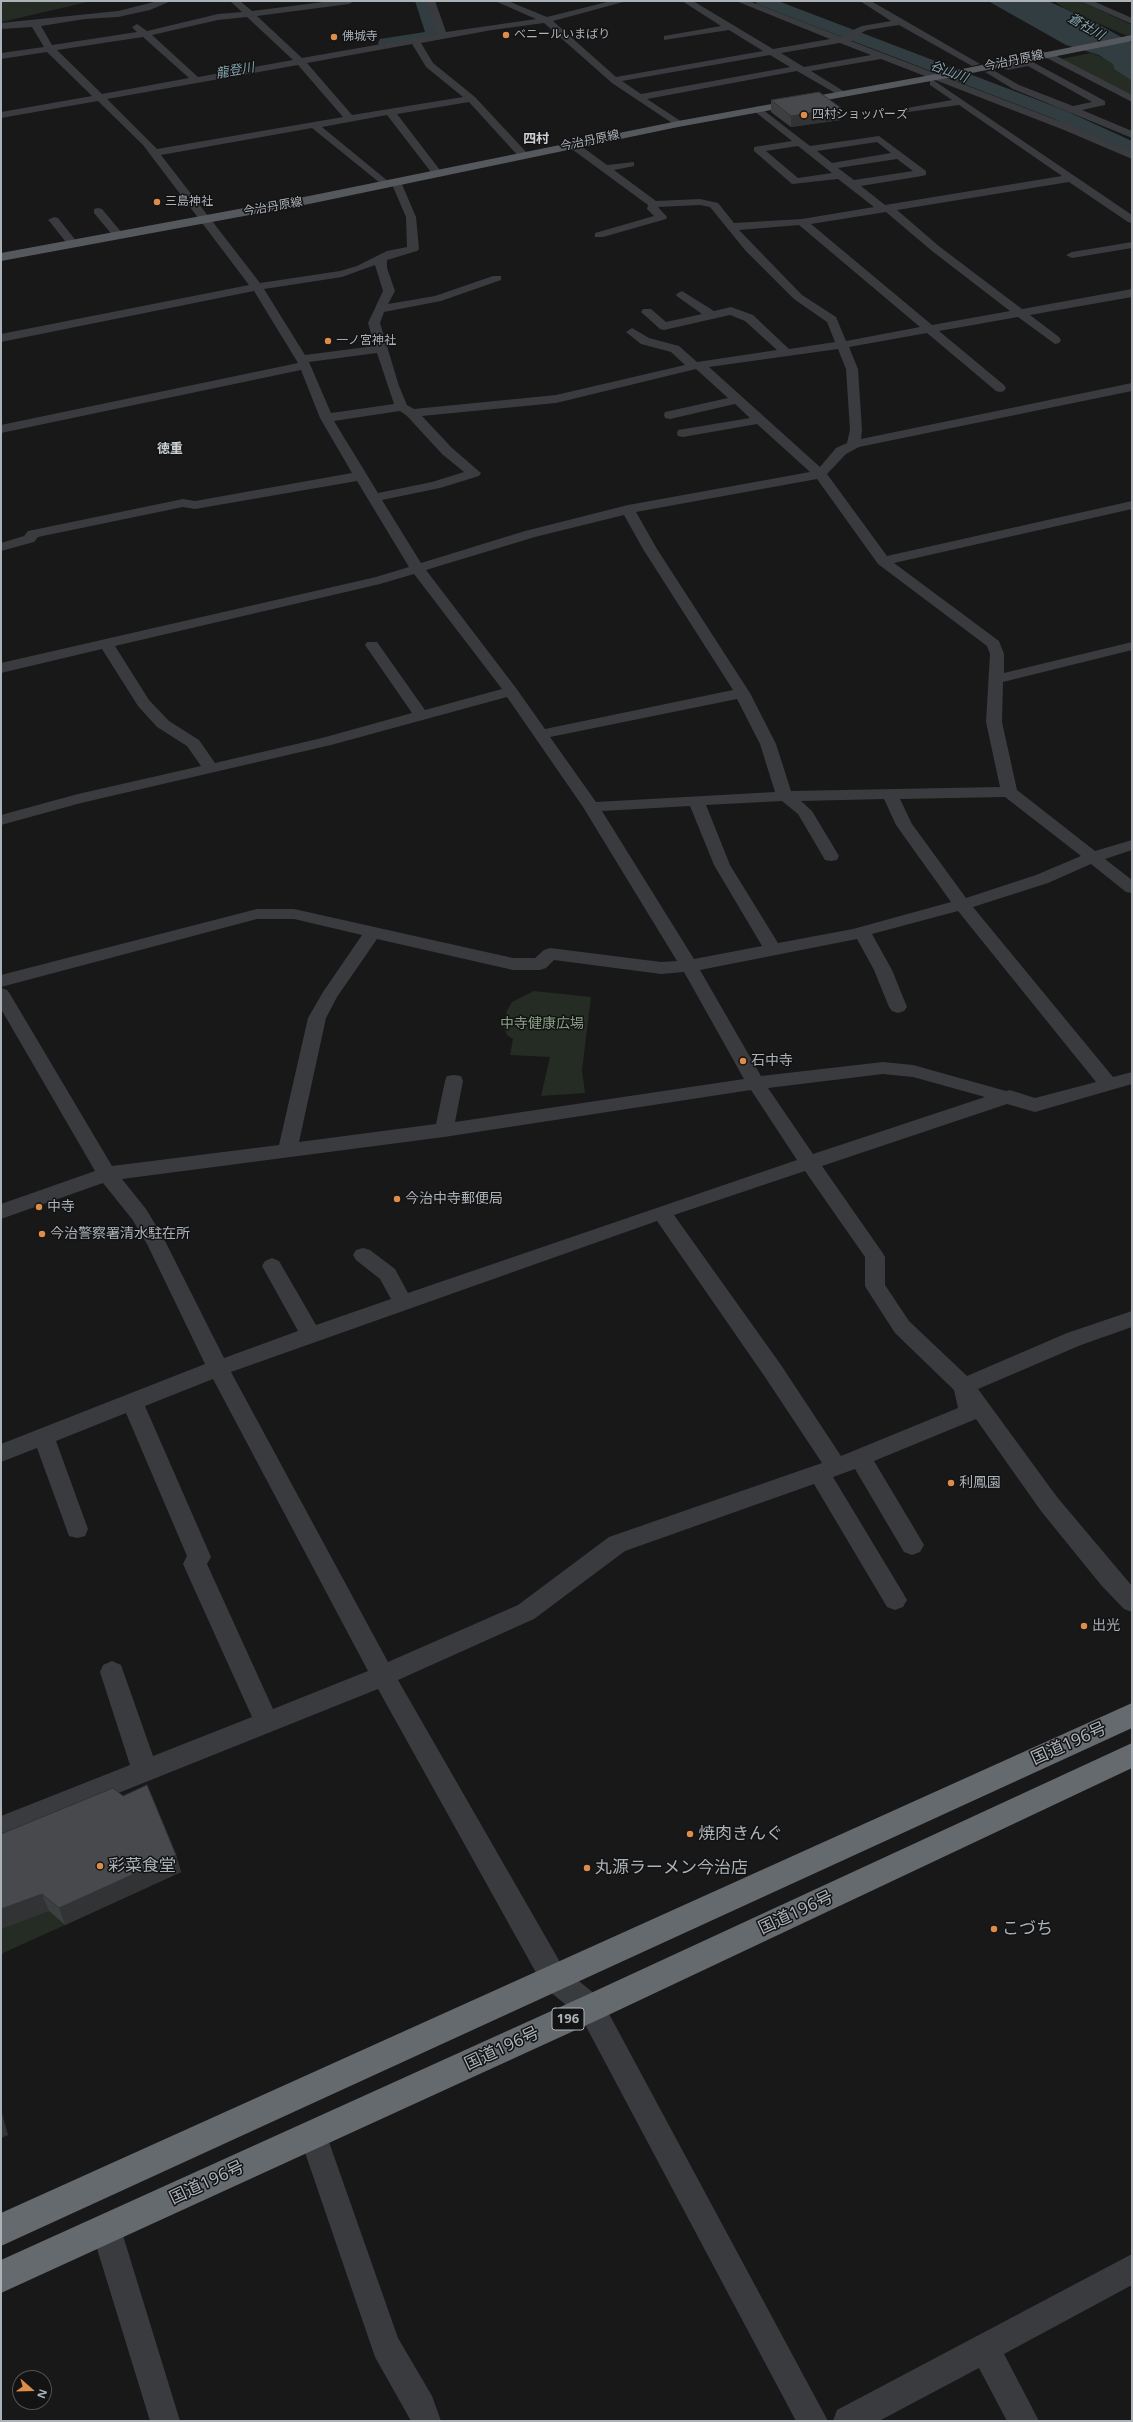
<!DOCTYPE html>
<html>
<head>
<meta charset="utf-8">
<style>
	body { margin:0 }
	#map { position:relative; width:1133px; height:2422px; overflow:hidden; background:#181819; font-family:"Noto Sans",sans-serif }
	canvas { display:block }
	.frame { position:absolute; inset:0; border:2px solid #abb2b8; pointer-events:none }
	.north { position:absolute; left:12px; top:2370px; width:40px; height:40px; box-sizing:border-box; background:#131314; border:1px solid #505356; border-radius:50%; rotate:110deg; font-size:11px; font-weight:700; line-height:16px; text-align:center; color:#abb2b8 }
	.north::after { content:''; display:block; margin:auto; width:14px; height:18px; background:#e08c49; clip-path:polygon(50% 0,100% 100%,50% 72%,0 100%) }
</style>
</head>
<body>
<div id="map">
<canvas width="1133" height="2422"></canvas>
<div class="frame"></div>
<div class="north">N</div>
</div>
<script>
const context = document.querySelector('canvas').getContext('2d');
context.lineJoin = 'round';
function paint(path, color) { context.fillStyle = color; context.fill(path, 'evenodd'); }
const shape = rows => new Path2D(rows.map(r => 'M' + r).join(''));
function strokePath(path, color, width, dash) { context.strokeStyle = color; context.lineWidth = width; context.lineCap = dash ? 'butt' : 'round'; context.setLineDash(dash || []); context.stroke(path); }
function label(font, color, halo, rows, align = 'center') {
  context.font = font + ' "Noto Sans","Noto Sans JP",sans-serif'; context.lineWidth = 3; context.setLineDash([]); context.textBaseline = 'middle'; context.strokeStyle = halo; context.fillStyle = color; for (const [text, x, y, turn = 0] of rows) {
    context.save(); context.translate(x, y); context.rotate((+turn || 0) * Math.PI / 180); context.textAlign = isNaN(turn) ? turn : align; if (halo) context.strokeText(text, 0, 0); context.fillText(text, 0, 0); context.restore();
  }
}
paint(shape([
	[1,1,92,1,1,22],
	[1054,1,1080,1,1132,25,1132,36,1127,36,1064,8],
	[1091,53,1113,61,1114,69,1132,81,1132,97,1061,59],
	[534,991,591,997,582,1070,585,1093,541,1096,550,1057,510,1055,513,1039,507,1035,503,1025,507,1011,512,1002],
	[49,1911,65,1925,3,1953,1,1957,1,1929]
]), '#242c24');
paint(shape([
	[988,1,1048,1,1094,22,1132,43,1132,81,1114,69,1113,64,1099,55,1066,45]
]), '#323d41');
paint(shape([
	[415,1,431,1,443,35,441,39,386,48,380,47,378,43,380,39,425,32,415,1],
	[755,1,778,1,1064,110,1132,141,1132,154,1052,118,757,4,755,1]
]), '#323d41');
paint(shape([
	[158,1,171,1,150,10,118,17,85,19,41,26,52,45,137,32,132,27,137,24,147,31,218,14,242,12,230,1,240,1,252,11,331,1,354,1,349,4,257,16,302,58,438,34,425,1,435,1,446,32,536,19,495,1,508,1,547,17,611,1,627,1,553,21,616,77,763,51,729,30,664,40,664,36,721,26,682,1,693,1,773,49,830,39,736,1,749,1,842,37,850,35,851,31,862,26,891,21,860,1,871,1,980,64,972,66,899,25,867,30,859,34,859,39,851,41,1072,126,1132,152,1132,159,1064,130,881,59,811,71,845,92,847,94,842,97,797,71,647,99,682,122,683,124,678,127,612,83,544,23,492,30,421,43,433,63,475,97,528,154,528,158,520,158,469,102,397,114,443,174,438,177,434,176,387,115,322,127,389,182,390,184,385,187,312,128,161,155,260,283,340,271,357,266,387,251,407,247,406,217,391,182,396,179,401,182,416,217,419,249,417,251,387,260,387,268,395,291,388,304,435,296,493,276,501,276,501,280,441,301,384,312,380,323,399,386,407,405,414,409,556,395,685,365,671,352,641,344,626,332,632,328,649,338,679,346,697,362,777,350,745,321,730,315,664,330,660,329,641,312,643,309,651,309,666,322,702,314,678,297,676,295,678,293,682,291,714,311,731,307,753,315,789,349,835,342,827,322,794,299,745,250,710,207,700,205,658,207,667,217,666,219,603,237,595,237,595,233,654,216,647,209,648,205,569,147,569,143,577,143,607,165,634,162,634,166,614,170,656,201,700,199,718,203,734,223,802,219,874,207,838,179,792,184,754,151,754,147,792,141,754,111,753,109,758,106,810,146,879,136,926,171,926,175,922,176,861,186,885,205,1062,176,959,105,901,113,901,109,952,100,930,85,930,81,933,80,1132,215,1132,223,1128,222,1069,182,897,210,940,247,1022,309,1132,289,1132,297,1030,315,1059,337,1061,340,1059,343,1055,344,1018,317,939,331,1004,385,1006,388,1004,391,1000,392,996,391,927,333,849,347,858,369,862,430,861,439,1132,383,1132,391,859,447,846,454,827,474,887,556,1132,501,1132,509,894,563,999,641,1004,654,1004,673,1132,642,1132,650,1003,682,1002,722,1017,790,1095,851,1132,840,1132,850,1105,859,1132,880,1132,893,1126,892,1091,864,1048,883,973,907,1113,1077,1132,1072,1132,1084,1035,1112,1007,1104,822,1166,882,1252,885,1257,885,1285,909,1321,967,1376,1067,1333,1132,1311,1132,1327,1081,1345,978,1389,1057,1497,1132,1586,1132,1612,1124,1609,1101,1585,1041,1511,976,1419,874,1461,920,1538,924,1545,920,1552,912,1555,904,1552,855,1469,833,1477,903,1593,907,1600,903,1607,895,1610,887,1607,814,1484,625,1551,534,1619,398,1680,564,1969,601,1999,828,2421,796,2421,581,2017,544,1987,378,1689,1,1840,1,1816,130,1765,100,1672,103,1665,112,1661,121,1665,153,1756,252,1717,183,1564,187,1556,126,1413,56,1441,88,1529,85,1536,77,1538,69,1536,37,1448,1,1462,1,1444,205,1364,147,1244,132,1219,103,1183,1,1219,1,1204,95,1171,1,1009,1,988,7,990,10,994,112,1166,279,1145,308,1018,323,992,362,935,294,919,257,919,1,987,1,975,257,909,294,909,513,958,535,958,544,950,550,948,661,962,677,961,583,807,507,697,331,745,81,803,1,825,1,815,78,794,201,766,187,746,157,727,138,706,102,649,1,673,1,663,376,577,409,567,357,481,195,509,183,507,38,537,34,542,1,551,1,543,24,536,28,531,33,530,183,499,195,501,352,473,320,418,301,370,1,433,1,425,298,363,254,291,1,342,1,334,249,285,143,145,98,101,1,118,1,112,92,96,47,52,1,59,1,53,44,47,32,27,1,29,1,23,118,11,158,1],
	[247,17,293,60,198,77,152,35,218,20,247,17],
	[143,37,189,78,102,94,57,50,143,37],
	[840,43,871,55,804,67,781,53,840,43],
	[412,44,426,67,463,97,352,115,307,63,412,44],
	[770,55,790,67,641,94,622,81,770,55],
	[298,65,343,117,157,149,107,99,298,65],
	[877,142,891,153,832,163,817,151,877,142],
	[798,146,832,173,798,178,766,151,798,146],
	[897,159,913,171,854,180,838,168,897,159],
	[886,212,932,251,1010,311,932,325,811,224,886,212],
	[799,225,920,327,846,341,836,317,802,295,739,230,799,225],
	[375,265,383,291,368,323,375,346,305,355,264,289,342,277,375,265],
	[838,349,846,369,850,430,847,443,836,448,820,467,709,367,838,349],
	[377,353,394,404,331,413,309,362,377,353],
	[696,369,728,398,665,412,664,415,665,418,670,419,735,404,750,418,678,430,677,433,678,436,683,437,757,424,810,472,628,505,525,531,421,563,382,500,440,488,479,476,481,473,452,448,422,416,556,403,696,369],
	[400,411,407,416,442,454,464,472,432,482,378,493,334,421,400,411],
	[817,479,878,564,987,646,990,654,986,722,1000,787,791,791,776,744,750,693,657,549,636,512,817,479],
	[624,515,643,549,733,690,545,729,516,688,426,570,535,537,624,515],
	[414,574,502,689,425,710,377,642,367,642,365,645,412,713,322,738,215,763,199,740,169,721,149,700,115,646,380,584,414,574],
	[737,699,760,744,775,792,596,802,550,737,737,699],
	[1005,797,1081,856,1036,875,966,898,912,824,900,799,1005,797],
	[884,799,896,825,951,902,853,929,778,943,730,865,706,805,782,801,798,814,825,860,831,861,837,860,839,856,812,811,801,801,884,799],
	[690,806,714,865,762,946,694,959,602,811,690,806],
	[958,911,1096,1082,1035,1098,1010,1090,1006,1091,913,1065,883,1062,761,1076,700,970,857,939,874,970,889,1007,892,1011,898,1013,904,1011,907,1007,892,970,872,934,958,911],
	[377,939,513,970,540,970,546,968,554,960,661,974,684,972,744,1079,455,1122,463,1081,461,1076,454,1075,447,1076,445,1081,436,1124,299,1142,326,1018,337,997,377,939],
	[883,1074,913,1077,985,1097,813,1154,768,1088,883,1074],
	[751,1090,797,1160,408,1293,395,1269,370,1250,363,1248,356,1250,353,1255,356,1260,380,1279,391,1299,316,1325,279,1261,272,1258,265,1261,262,1266,298,1331,224,1358,163,1237,146,1209,122,1179,444,1137,751,1090],
	[805,1171,865,1257,865,1286,868,1291,895,1333,954,1390,958,1408,841,1456,781,1365,674,1215,805,1171],
	[657,1221,765,1377,822,1463,609,1537,518,1605,388,1662,231,1372,657,1221],
	[213,1379,368,1671,273,1709,207,1564,211,1557,145,1406,213,1379],
	[1080,1,1093,1,1132,18,1132,24,1080,1],
	[1043,52,1049,52,1132,95,1132,102,1043,56,1043,52],
	[1029,60,1105,101,1105,105,1082,110,1132,131,1132,138,1013,89,985,72,993,70,1019,85,1073,106,1092,102,1028,66,1008,70,992,64,997,61,1008,64,1029,60],
	[98,208,102,209,122,233,122,237,114,237,94,213,94,209,98,208],
	[54,217,58,218,77,242,77,246,69,246,50,222,48,220,54,217],
	[1132,242,1132,248,1072,258,1066,255,1072,252,1132,242],
	[313,2121,323,2125,398,2338,432,2396,441,2421,411,2421,375,2357,299,2135,303,2125,313,2121],
	[106,2214,116,2219,121,2229,180,2421,150,2421,91,2229,96,2219,106,2214],
	[1132,2254,1132,2285,1004,2354,1039,2421,1007,2421,979,2368,879,2421,833,2421,837,2410,1132,2254]
]), '#393b3e');
paint(shape([
	[1132,35,1132,41,942,79,678,127,309,204,1,261,1,253,309,196,678,121,942,73,1132,35]
]), '#55595d');
paint(shape([
	[1132,1703,1132,1728,1,2246,1,2213,1132,1703],
	[1132,1743,1132,1768,602,2018,1,2293,1,2260,580,1998,1132,1743]
]), '#656a6f');
paint(shape([
	[771,100,840,120,791,127,771,112],
	[1,1834,176,1855,181,1872,65,1925,49,1911,1,1929]
]), '#3d3f41');
paint(shape([
	[841,108,840,120,791,127,791,116],
	[176,1855,181,1872,65,1925,59,1908],
	[42,1894,49,1911,1,1929,1,1909],
	[1,2110,8,2135,1,2138]
]), '#323335');
const building = shape([
	[819,92,841,108,791,116,771,100,819,92],
	[147,1785,176,1855,59,1908,42,1894,1,1909,1,1834,113,1788,123,1796,147,1785]
]);
paint(building, '#47494c');
strokePath(building, '#323335', 1);
for (const [x, y, r, color] of [
	[506,35,4,"#e08c49"],
	[334,37,4,"#e08c49"],
	[804,115,4,"#e08c49"],
	[157,202,4,"#e08c49"],
	[328,341,4,"#e08c49"],
	[743,1061,4,"#e08c49"],
	[397,1199,4,"#e08c49"],
	[39,1207,4,"#e08c49"],
	[42,1234,4,"#e08c49"],
	[951,1483,4,"#e08c49"],
	[1084,1626,4,"#e08c49"],
	[690,1834,4,"#e08c49"],
	[100,1866,4,"#e08c49"],
	[587,1868,4,"#e08c49"],
	[994,1929,4,"#e08c49"]
]) { const dot = new Path2D(); dot.arc(x, y, r, 0, 2 * Math.PI); context.fillStyle = color; context.fill(dot); strokePath(dot, '#131314', 1.5); }
label('12px', '#abb2b8', '#131314', [
	["べニールいまばり",514,35],
	["佛城寺",342,37],
	["四村ショッパーズ",812,115],
	["三島神社",165,202],
	["一ノ宮神社",336,341]
], 'left');
label('12px', '#abb2b8', '#131314', [
	["今治丹原線",1014,61,-12],
	["今治丹原線",590,141,-12],
	["今治丹原線",273,207,-10]
]);
label('italic 13px', '#86a5af', '#131314', [
	["蒼社川",1086,27,30],
	["龍登川",235,71,-10],
	["谷山川",949,72,21]
]);
label('bold 13px', '#ccd0d4', '#131314', [
	["四村",536,139],
	["徳重",170,449]
]);
for (const [x, y, w] of [
	[568,2019,32]
]) { const box = new Path2D(); box.roundRect(x - w / 2, y - 11, w, 22, 3); context.fillStyle = '#131314'; context.fill(box); strokePath(box, '#abb2b8', 1); }
label('bold 13px', '#abb2b8', null, [
	["196",568,2019]
]);
label('14px', '#89a184', '#131314', [
	["中寺健康広場",542,1024]
]);
label('14px', '#abb2b8', '#131314', [
	["石中寺",751,1061],
	["今治中寺郵便局",405,1199],
	["中寺",47,1207],
	["今治警察署清水駐在所",50,1234],
	["利鳳園",959,1483],
	["出光",1092,1626]
], 'left');
label('17px', '#abb2b8', '#131314', [
	["国道196号",1069,1744,-24],
	["国道196号",796,1913,-25],
	["国道196号",502,2049,-25],
	["国道196号",207,2183,-25]
]);
label('17px', '#abb2b8', '#131314', [
	["焼肉きんぐ",698,1834],
	["彩菜食堂",108,1866],
	["丸源ラーメン今治店",595,1868],
	["こづち",1002,1929]
], 'left');
</script>
</body>
</html>
